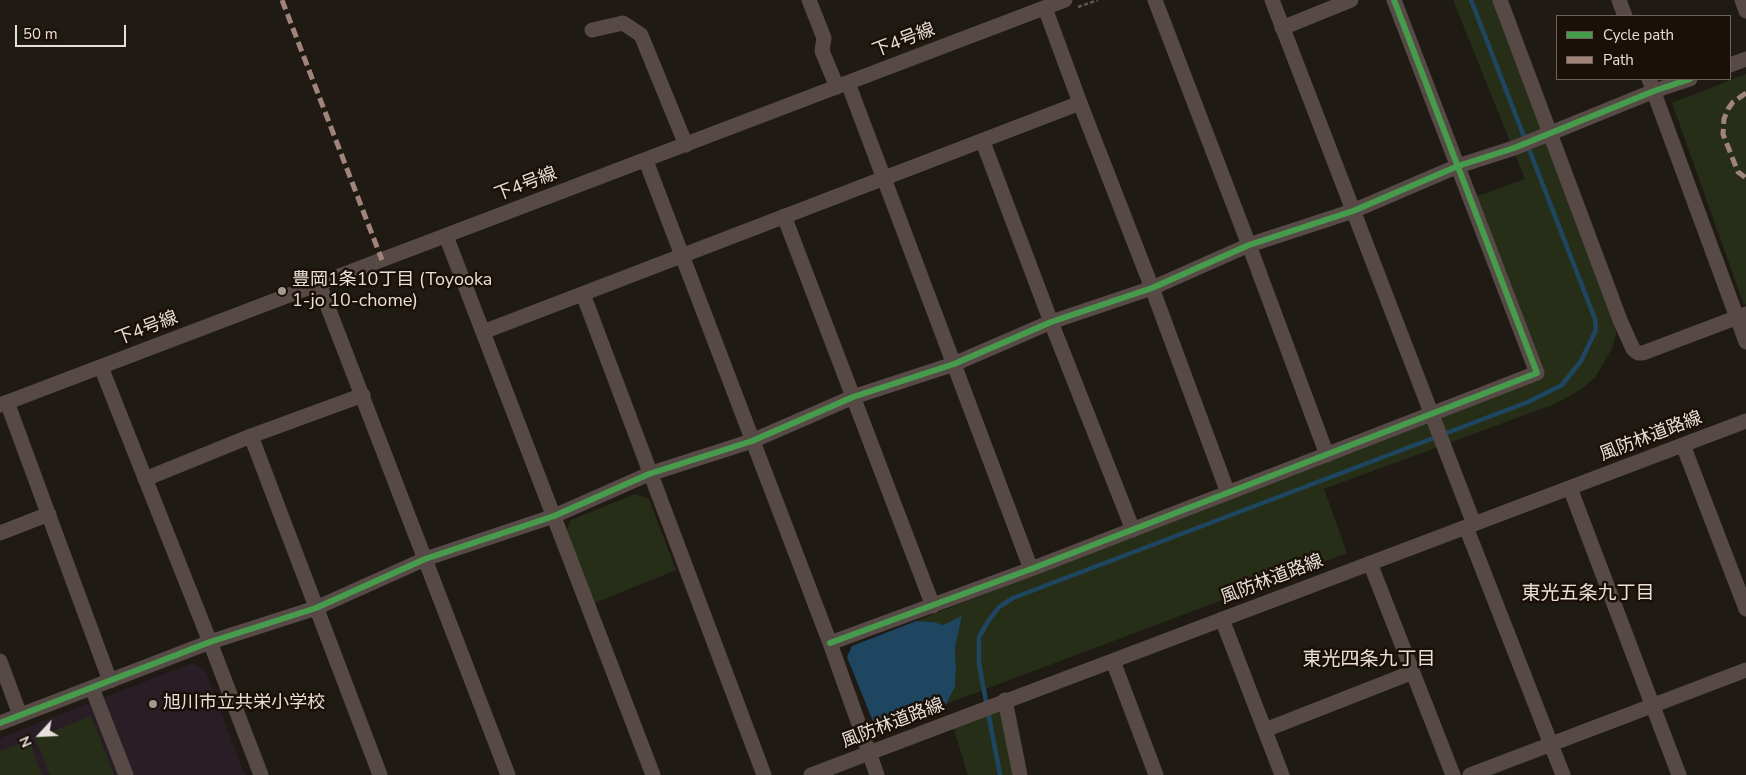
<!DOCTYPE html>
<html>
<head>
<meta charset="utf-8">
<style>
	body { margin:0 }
	#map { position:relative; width:1746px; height:775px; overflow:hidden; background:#1f1a14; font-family:"Nunito Sans",sans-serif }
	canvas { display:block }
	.legend { position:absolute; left:1556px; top:15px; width:175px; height:65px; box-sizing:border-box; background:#1b1007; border:1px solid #6d635b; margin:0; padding:6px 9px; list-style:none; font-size:15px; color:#e7dfd9 }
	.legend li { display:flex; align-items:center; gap:10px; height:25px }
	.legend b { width:25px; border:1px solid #6d635b }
	.north { position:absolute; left:15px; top:710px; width:50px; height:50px; -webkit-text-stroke:4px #1b1007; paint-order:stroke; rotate:245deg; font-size:14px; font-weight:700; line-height:20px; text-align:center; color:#e7dfd9 }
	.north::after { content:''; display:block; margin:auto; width:18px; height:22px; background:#e7dfd9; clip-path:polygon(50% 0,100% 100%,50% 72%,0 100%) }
	.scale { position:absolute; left:15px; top:25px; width:111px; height:22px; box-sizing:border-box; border:2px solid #e7dfd9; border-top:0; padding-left:6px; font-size:15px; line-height:18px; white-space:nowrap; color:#e7dfd9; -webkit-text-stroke:4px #1b1007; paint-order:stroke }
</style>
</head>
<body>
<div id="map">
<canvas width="1746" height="775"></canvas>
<ul class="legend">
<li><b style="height:6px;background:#469c4c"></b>Cycle path</li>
<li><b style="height:6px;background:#a18479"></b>Path</li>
</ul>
<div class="north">N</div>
<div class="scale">50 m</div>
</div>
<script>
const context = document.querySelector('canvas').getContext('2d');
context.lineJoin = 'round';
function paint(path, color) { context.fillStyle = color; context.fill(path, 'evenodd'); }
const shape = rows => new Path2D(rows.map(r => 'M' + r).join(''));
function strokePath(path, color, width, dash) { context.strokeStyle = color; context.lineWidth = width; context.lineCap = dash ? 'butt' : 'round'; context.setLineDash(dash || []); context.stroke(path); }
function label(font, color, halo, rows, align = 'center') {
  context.font = font + ' "Nunito Sans","Noto Sans JP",sans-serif'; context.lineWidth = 5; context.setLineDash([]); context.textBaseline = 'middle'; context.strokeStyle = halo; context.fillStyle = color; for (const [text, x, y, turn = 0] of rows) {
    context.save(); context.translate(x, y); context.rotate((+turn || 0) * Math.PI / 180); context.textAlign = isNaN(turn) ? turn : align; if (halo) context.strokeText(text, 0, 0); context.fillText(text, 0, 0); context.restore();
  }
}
paint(shape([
	[192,663,205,669,245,775,0,775,0,738]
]), '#291d26');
paint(shape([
	[1453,0,1500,0,1620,320,1612,348,1595,378,1580,390,1555,404,1324,489,1347,553,946,704,955,687,956,669,955,648,962,617,943,625,934,622,916,621,1541,377,1475,197,1525,179],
	[1746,74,1746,304,1744,305,1672,103],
	[635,494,649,499,676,570,595,603,566,531,571,520],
	[999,708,1013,775,968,775,953,726],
	[91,716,114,775,50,775,35,738],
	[29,740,42,775,0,775,0,751]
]), '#272e18');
paint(shape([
	[962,616,955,648,956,669,955,687,946,704,884,728,874,724,847,657,852,646,916,621,934,622,943,625]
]), '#1f4660');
strokePath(shape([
	[1000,775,979,664,979,637,989,620,999,607,1013,598,1528,402,1562,385,1581,361,1596,330,1595,319,1471,0]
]), '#1f4660', 4.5);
strokePath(shape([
	[1078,7,1098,0]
]), '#605754', 2.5, [4, 2.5]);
strokePath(shape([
	[809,0,824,38,822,51,837,87],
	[1155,0,1249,245,1327,455],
	[1272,0,1474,524],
	[1500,0,1620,320,1633,349,1638,353,1643,353,1746,314],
	[1619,0,1625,16],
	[1742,0,1746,11],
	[1045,8,1080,103,1152,288,1228,493],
	[1282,28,1351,0],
	[592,30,623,23,641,35,686,145],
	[1730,65,1746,59],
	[1649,79,1746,342],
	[848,83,1031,569],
	[983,142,1051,322,1133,530],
	[646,161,830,643,877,775],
	[784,216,933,606],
	[446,236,653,775],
	[319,284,508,775],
	[583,294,764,775],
	[483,332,1080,103],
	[101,367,210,642,261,775],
	[7,402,110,681],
	[0,405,1065,0],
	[251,436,380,775],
	[1683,445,1746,609],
	[145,479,251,436,363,395],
	[1570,488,1679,775],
	[1466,527,1563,775],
	[0,533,49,514],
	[1370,563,1453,775],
	[1222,619,1282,775],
	[830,643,1031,569,1537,373,1394,0],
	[0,661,20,715],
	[1113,661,1156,775],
	[92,688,126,775],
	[1005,700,1020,775],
	[0,723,210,642,316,608,425,559,554,516,649,474,752,441,853,397,954,364,1051,322,1152,288,1249,245,1353,211,1458,166,1514,148,1654,91,1690,79],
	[1265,730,1413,672],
	[811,775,1746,421],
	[1470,775,1746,670]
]), '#574a46', 15);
strokePath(shape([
	[282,0,382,260],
	[1746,93,1733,102,1728,109,1724,119,1723,134,1738,172,1746,178]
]), '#a18479', 5, [10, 5]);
strokePath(shape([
	[830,643,1031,569,1537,373,1394,0],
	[0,723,210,642,316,608,425,559,554,516,649,474,752,441,853,397,954,364,1051,322,1152,288,1249,245,1353,211,1458,166,1514,148,1654,91,1690,79]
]), '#469c4c', 6);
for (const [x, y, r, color] of [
	[282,291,5,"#a19a94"],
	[153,704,5,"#a19a94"]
]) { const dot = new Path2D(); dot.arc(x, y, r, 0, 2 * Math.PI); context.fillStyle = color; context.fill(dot); strokePath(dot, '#1b1007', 2); }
label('18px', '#e7dfd9', '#1b1007', [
	["下4号線",904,41,-21],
	["下4号線",526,185,-21],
	["下4号線",147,329,-21],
	["風防林道路線",1651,437,-21],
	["風防林道路線",1272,580,-21],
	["風防林道路線",893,724,-21]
]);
label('18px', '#e7dfd9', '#1b1007', [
	["豊岡1条10丁目 (Toyooka",292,281],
	["1-jo 10-chome)",292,302],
	["旭川市立共栄小学校",163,704]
], 'left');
label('19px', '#e7dfd9', '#1b1007', [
	["東光五条九丁目",1588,594],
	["東光四条九丁目",1369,660]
]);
</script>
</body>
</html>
